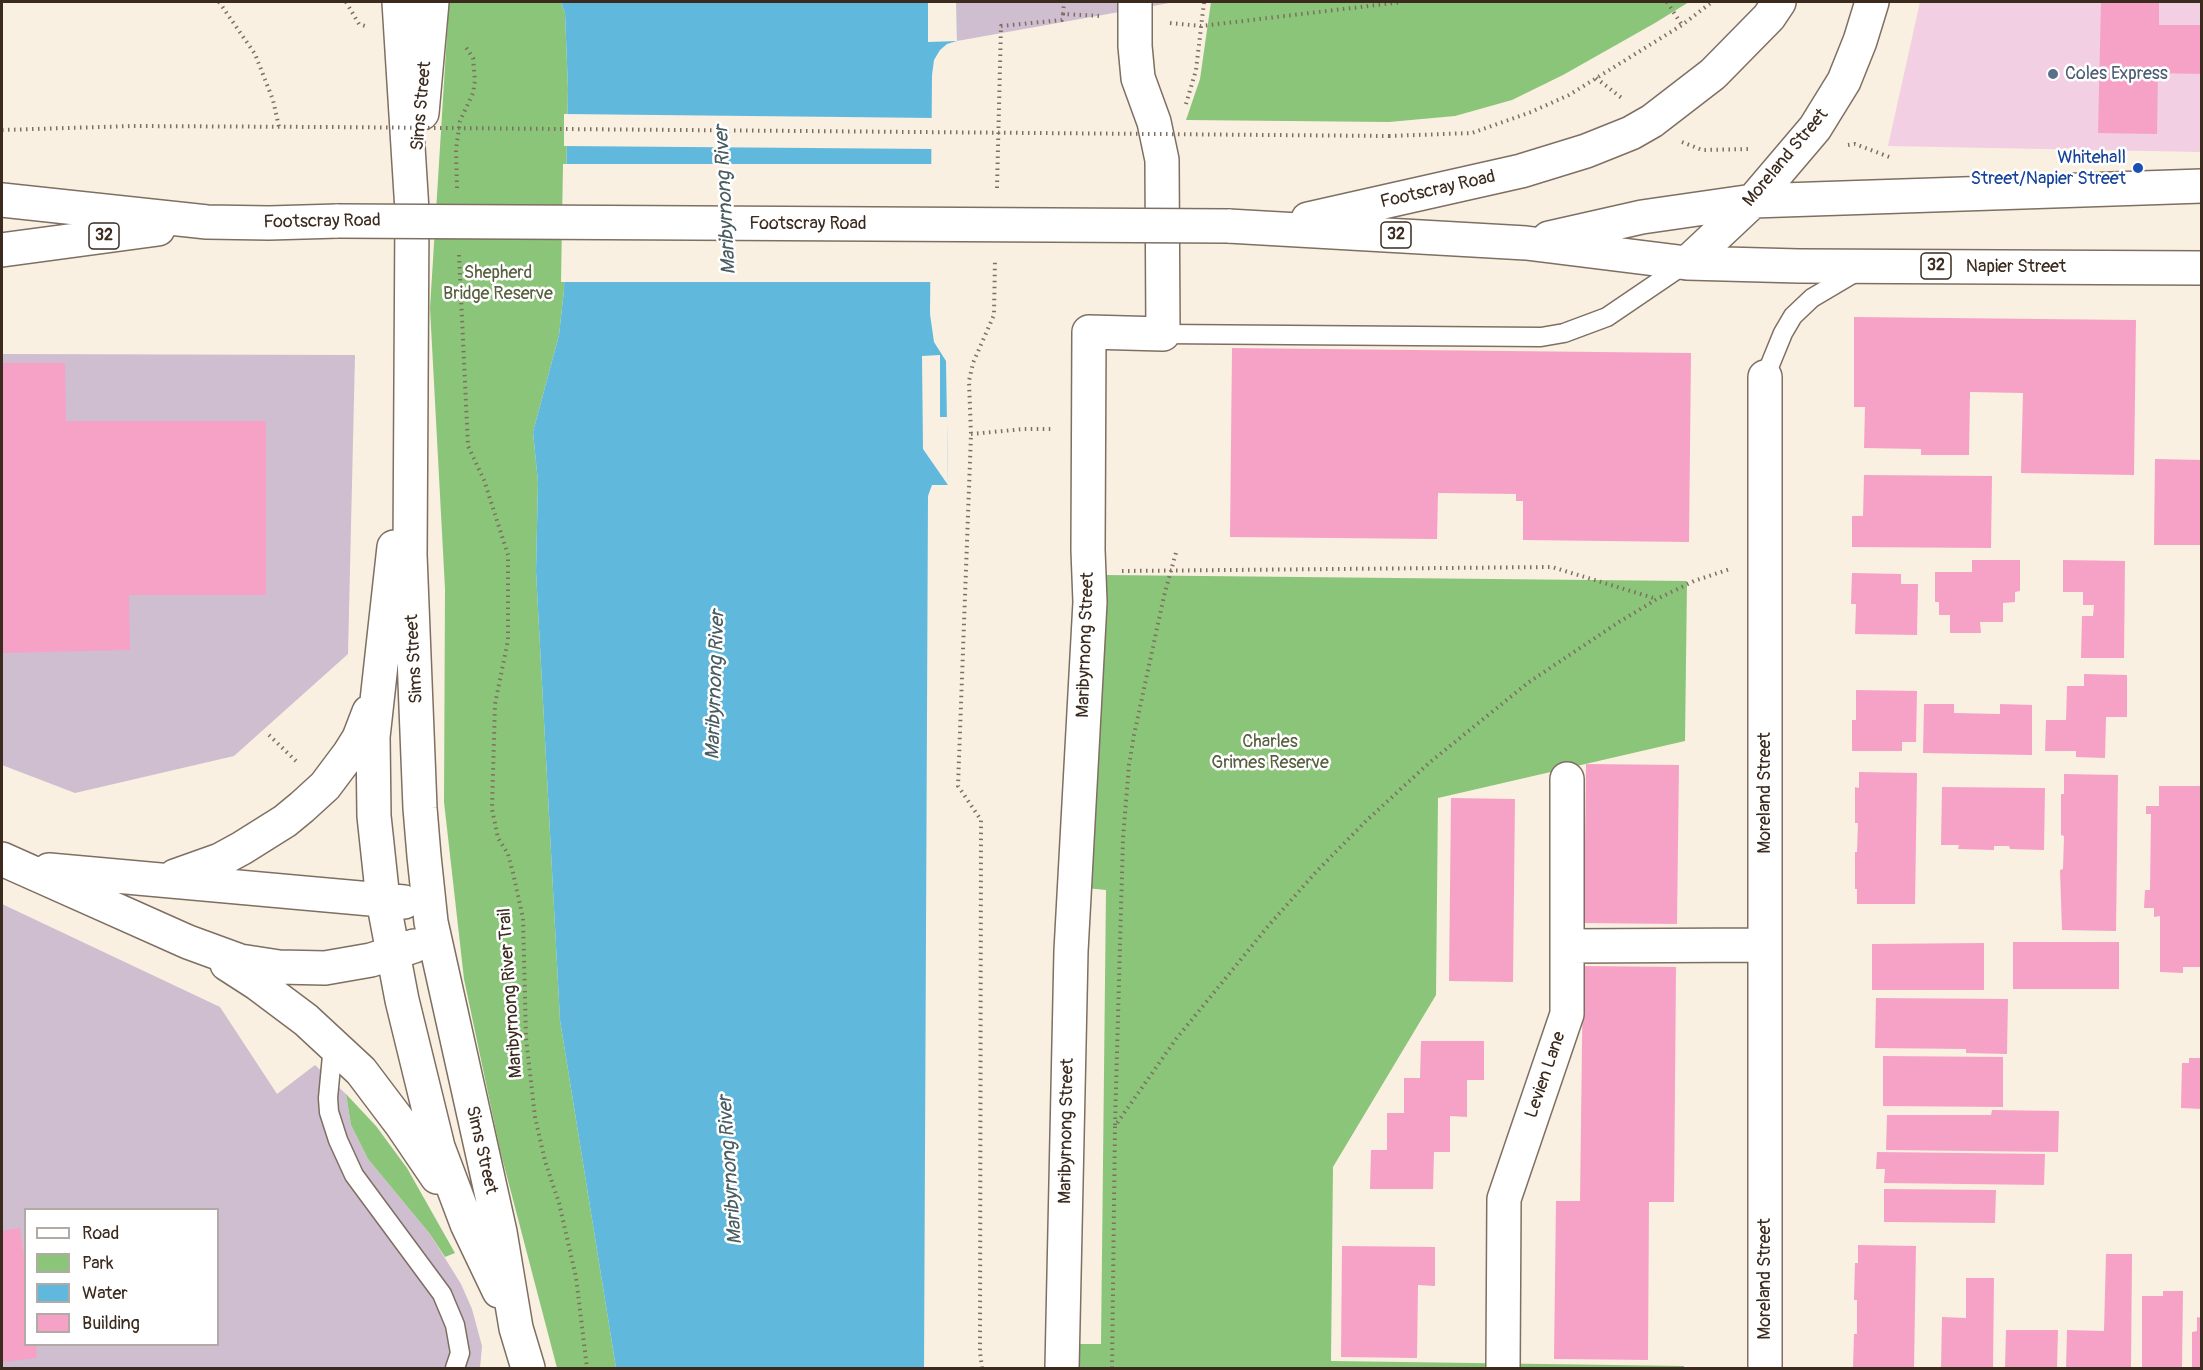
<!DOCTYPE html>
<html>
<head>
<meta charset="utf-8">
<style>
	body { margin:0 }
	#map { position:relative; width:2203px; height:1370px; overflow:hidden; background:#f9f0e1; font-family:Pangolin,sans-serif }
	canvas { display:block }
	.frame { position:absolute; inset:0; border:3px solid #3b2a1e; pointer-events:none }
	.legend { position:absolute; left:24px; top:1208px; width:195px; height:138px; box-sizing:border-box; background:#fff; border:2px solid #b1aaa5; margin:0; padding:8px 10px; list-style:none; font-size:18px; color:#3b2a1e }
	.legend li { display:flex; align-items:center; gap:12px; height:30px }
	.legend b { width:30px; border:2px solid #b1aaa5 }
</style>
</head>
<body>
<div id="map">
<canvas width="2203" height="1370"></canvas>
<div class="frame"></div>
<ul class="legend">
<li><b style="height:8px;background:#fff"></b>Road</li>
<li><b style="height:16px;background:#8bc579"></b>Park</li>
<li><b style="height:16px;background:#60b9dd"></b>Water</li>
<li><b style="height:16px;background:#f6a2c6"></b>Building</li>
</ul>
</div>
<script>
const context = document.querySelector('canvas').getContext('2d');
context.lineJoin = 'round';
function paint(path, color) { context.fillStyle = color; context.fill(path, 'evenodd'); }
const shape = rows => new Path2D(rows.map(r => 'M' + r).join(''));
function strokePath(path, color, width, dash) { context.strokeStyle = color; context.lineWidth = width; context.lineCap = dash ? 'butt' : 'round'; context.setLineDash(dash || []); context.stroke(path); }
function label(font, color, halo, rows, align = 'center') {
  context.font = font + ' Pangolin,sans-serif'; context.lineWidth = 5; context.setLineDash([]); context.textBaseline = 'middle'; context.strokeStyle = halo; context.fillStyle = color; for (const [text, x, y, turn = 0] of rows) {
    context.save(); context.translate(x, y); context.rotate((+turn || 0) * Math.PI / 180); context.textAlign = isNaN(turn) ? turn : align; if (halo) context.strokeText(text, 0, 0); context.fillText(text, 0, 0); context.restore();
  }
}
paint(shape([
	[1920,2,2201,2,2201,152,1888,146]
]), '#f2cfe2');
paint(shape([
	[956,2,1175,2,957,41],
	[2,354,355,355,348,654,234,756,75,793,2,765],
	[2,904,220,1007,277,1094,315,1065,346,1094,351,1125,368,1159,430,1234,461,1284,472,1309,482,1346,480,1368,2,1368],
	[26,1210,218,1210,218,1344,26,1344]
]), '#cfbdd0');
paint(shape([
	[449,2,561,2,565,13,568,89,564,290,559,335,533,432,538,482,536,571,560,1020,616,1368,557,1368,500,1150,464,979,444,802,445,589,430,308],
	[1211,2,1689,2,1655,23,1563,75,1512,100,1455,116,1389,122,1186,120,1200,79],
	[1106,575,1687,581,1685,741,1438,798,1436,995,1333,1167,1331,1361,1684,1366,1684,1368,1074,1368,1074,1344,1101,1344,1106,890,1086,888],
	[346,1094,376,1126,407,1168,455,1253,445,1257,430,1234,368,1159,351,1125]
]), '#8bc579');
paint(shape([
	[561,2,956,2,957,41,947,44,940,50,934,60,932,75,930,314,934,342,946,361,948,485,932,485,928,496,924,1368,616,1368,560,1020,536,571,538,482,533,432,559,335,564,290,568,89,565,13]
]), '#60b9dd');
paint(shape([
	[928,2,956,2,957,41,928,42],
	[564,114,935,118,934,149,564,146],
	[563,164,934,164,933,282,561,282],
	[940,355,940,417,947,417,948,485,923,449,922,356]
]), '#f9f0e1');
paint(shape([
	[2101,2,2159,2,2159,25,2202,25,2202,74,2158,73,2157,134,2098,133],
	[1854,317,2136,320,2134,475,2021,473,2023,393,1970,392,1969,455,1921,455,1921,449,1864,448,1865,407,1854,407],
	[1232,348,1691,353,1689,542,1523,540,1523,501,1516,501,1516,494,1438,493,1437,539,1230,537],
	[2,363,65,363,66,421,266,421,266,595,129,595,130,650,2,653],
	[2155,459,2202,460,2202,545,2154,545],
	[1864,475,1992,476,1991,548,1852,547,1852,516,1863,516],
	[1972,560,2020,560,2020,591,2015,592,2015,602,2003,603,2003,622,1980,622,1981,633,1950,633,1950,615,1939,615,1939,602,1935,602,1935,572,1972,572],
	[2063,560,2125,561,2124,658,2081,658,2082,616,2093,616,2094,605,2083,605,2083,592,2063,592],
	[1852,573,1901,574,1901,584,1918,584,1917,635,1855,634,1856,604,1851,604],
	[2084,674,2127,675,2127,717,2106,717,2105,758,2076,757,2076,751,2045,751,2046,720,2066,720,2067,686,2084,686],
	[1856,690,1917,691,1916,742,1902,742,1902,751,1852,751,1852,720,1856,720],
	[1924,704,1954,704,1954,713,2000,714,2000,704,2032,705,2032,755,1923,753],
	[1586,764,1679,765,1677,924,1584,923],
	[1859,772,1917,773,1915,904,1857,904,1857,889,1855,889,1855,852,1857,852,1858,823,1855,823,1855,787,1859,788],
	[2064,774,2118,775,2116,931,2062,930,2060,870,2063,869,2064,836,2061,835,2061,794,2064,794],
	[2159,786,2202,786,2202,967,2183,967,2183,973,2160,972,2160,916,2154,917,2154,908,2144,908,2145,890,2150,890,2151,814,2146,814,2146,806,2159,806],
	[1942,787,2045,788,2044,850,2010,849,2009,846,1994,846,1994,850,1958,849,1959,845,1941,845],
	[1451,798,1515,799,1513,982,1449,981],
	[2013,942,2119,942,2119,989,2013,989],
	[1984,943,1984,990,1872,990,1872,944],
	[1583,966,1676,967,1674,1202,1649,1202,1648,1360,1554,1359,1556,1201,1580,1201],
	[1876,998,2008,999,2007,1054,1966,1053,1966,1049,1875,1048],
	[1421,1041,1484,1041,1484,1080,1467,1080,1467,1117,1450,1116,1450,1152,1434,1152,1433,1189,1370,1189,1371,1150,1387,1150,1387,1113,1404,1113,1404,1078,1420,1078],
	[1883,1056,2003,1057,2003,1107,1883,1106],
	[2189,1058,2202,1058,2202,1109,2181,1108,2182,1063,2189,1063],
	[1992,1110,2059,1111,2058,1152,1886,1150,1887,1115,1991,1115],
	[1877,1152,2045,1154,2044,1185,1884,1183,1885,1169,1876,1169],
	[1884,1189,1996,1190,1995,1223,1884,1222],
	[20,1228,26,1269,26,1344,36,1344,37,1358,2,1362,2,1231],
	[1858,1245,1916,1246,1914,1368,1853,1368,1854,1334,1857,1334,1857,1300,1854,1300,1855,1263,1858,1263],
	[1342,1246,1435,1247,1435,1286,1418,1285,1417,1358,1341,1357],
	[2106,1254,2132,1254,2131,1368,2066,1368,2067,1330,2104,1331],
	[1966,1278,1994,1278,1993,1368,1941,1368,1942,1317,1966,1318],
	[2163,1291,2183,1291,2182,1368,2142,1368,2142,1296,2163,1296],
	[2197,1317,2202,1318,2202,1368,2192,1368,2192,1332,2197,1331],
	[2006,1330,2058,1330,2057,1368,2005,1368]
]), '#f6a2c6');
const service = shape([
	[1163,334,1541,337,1564,333,1607,317,1685,264],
	[1765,377,1783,333,1793,316,1812,298,1856,272],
	[333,1045,328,1098,329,1112,338,1140,354,1175,442,1294,455,1325,460,1353,455,1368]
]);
const minor = shape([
	[1567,946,1765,945],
	[1062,1368,1071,951,1090,602,1088,550,1089,332,1163,334,1162,160,1154,122,1138,78,1135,46,1135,2],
	[1503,1368,1504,1199,1567,1014,1567,779],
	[1765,1368,1765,377]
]);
const tertiary = shape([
	[399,2,412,211,410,555,420,808,424,856,431,922,500,1232,516,1328,528,1368],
	[422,113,432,2],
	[394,547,373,737,374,816,383,900,402,1000,438,1147,467,1224,499,1291],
	[2,859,188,942,240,961,279,967,325,968,371,960,414,946],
	[49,870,404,902],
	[175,876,220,860,242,848,285,821,302,807,325,786,349,754,359,738,369,712],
	[227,964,258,984,306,1020,361,1071,401,1124,437,1177]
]);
const primary = shape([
	[2,200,207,222,269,223,338,221],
	[1308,219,1521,171,1586,151,1631,133,1652,121,1713,74,1769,17,1779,2],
	[1228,226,1526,243,1687,263,1799,266,2202,268],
	[1549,238,1642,217,1753,201,2202,186],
	[2,250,158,229],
	[1687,263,1753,201,1815,128,1844,81,1860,41,1872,2]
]);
strokePath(service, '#7e6f62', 21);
strokePath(minor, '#7e6f62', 36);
strokePath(tertiary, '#7e6f62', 36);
strokePath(primary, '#7e6f62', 36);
strokePath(shape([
	[219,2,255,54,273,100,279,127],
	[346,2,359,24,365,26],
	[1667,2,1682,25],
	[1063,14,1064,2],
	[1170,23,1201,26,1402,2],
	[1596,78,1623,99],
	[1186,104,1196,70,1204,2],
	[2,130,133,126,326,127],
	[1389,136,1472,133,1531,112,1569,95,1682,25,1712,2],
	[1682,142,1702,150,1750,149],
	[1848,145,1855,144,1892,158],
	[457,188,456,149,460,121,473,93,475,81,473,58,465,46],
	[997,188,1001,26,1062,20,1063,14,1100,16],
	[459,255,468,446,484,480,508,555,508,640,495,704,492,809,498,838,508,854,513,873,523,918,526,1038,535,1117,545,1161,559,1203,576,1277,587,1368],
	[971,434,1024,429,1054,429],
	[1122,571,1552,567,1657,599],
	[269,735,298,763],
	[1115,1125,1123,838,1129,765,1134,735,1164,596,1177,549],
	[982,1368,980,1352,981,820,958,786,971,434,969,381,973,363,994,315,995,259],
	[1112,1368,1115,1126,1176,1039,1269,925,1316,872,1366,821,1429,763,1529,682,1619,622,1657,599,1694,581,1730,569]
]), '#7e6f62', 4, [1.5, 4.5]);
strokePath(service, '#fff', 18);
strokePath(minor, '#fff', 33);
strokePath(tertiary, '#fff', 33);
strokePath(primary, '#fff', 33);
const primaryBridge = shape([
	[338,221,1228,226]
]);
strokePath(primaryBridge, '#7e6f62', 36, []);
strokePath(shape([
	[326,127,1389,136]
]), '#7e6f62', 4, [1.5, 4.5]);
strokePath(primaryBridge, '#fff', 33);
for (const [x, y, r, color] of [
	[2053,74,6,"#5c6f8a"],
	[2138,168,6,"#1a4fb4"]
]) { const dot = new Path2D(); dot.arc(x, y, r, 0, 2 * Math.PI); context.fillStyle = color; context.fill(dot); strokePath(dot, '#fff', 2); }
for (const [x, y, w] of [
	[1396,235,30],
	[104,236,30],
	[1936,266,30]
]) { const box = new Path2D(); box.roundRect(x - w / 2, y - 13, w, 26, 4.5); context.fillStyle = '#fff'; context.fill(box); strokePath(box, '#3b2a1e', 1.5); }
label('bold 16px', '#3b2a1e', null, [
	["32",1396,235],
	["32",104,236],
	["32",1936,266]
]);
label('18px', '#4e5e75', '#fff', [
	["Coles Express",2065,74]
], 'left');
label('18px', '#3b2a1e', '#fff', [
	["Sims Street",422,106,-85],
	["Moreland Street",1786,158,-50],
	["Footscray Road",1438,190,-13],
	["Footscray Road",322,222,-1],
	["Footscray Road",808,224],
	["Napier Street",2016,267],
	["Maribyrnong Street",1086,645,-88],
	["Sims Street",415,659,-93],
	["Moreland Street",1765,793,-90],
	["Maribyrnong River Trail",511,993,-94],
	["Levien Lane",1546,1075,-71],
	["Maribyrnong Street",1067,1131,-89],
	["Sims Street",481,1150,77],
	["Moreland Street",1765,1279,-90]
]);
label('18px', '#164399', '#fff', [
	["Whitehall",2126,158],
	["Street/Napier Street",2126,179]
], 'right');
label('18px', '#57603e', '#fff', [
	["Shepherd",498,273],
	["Bridge Reserve",498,294],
	["Charles",1270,742],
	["Grimes Reserve",1270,763]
]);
label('italic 20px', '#485c61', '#fff', [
	["Maribyrnong River",726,200,-93],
	["Maribyrnong River",716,685,-88],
	["Maribyrnong River",731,1170,-94]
]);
</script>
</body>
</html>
